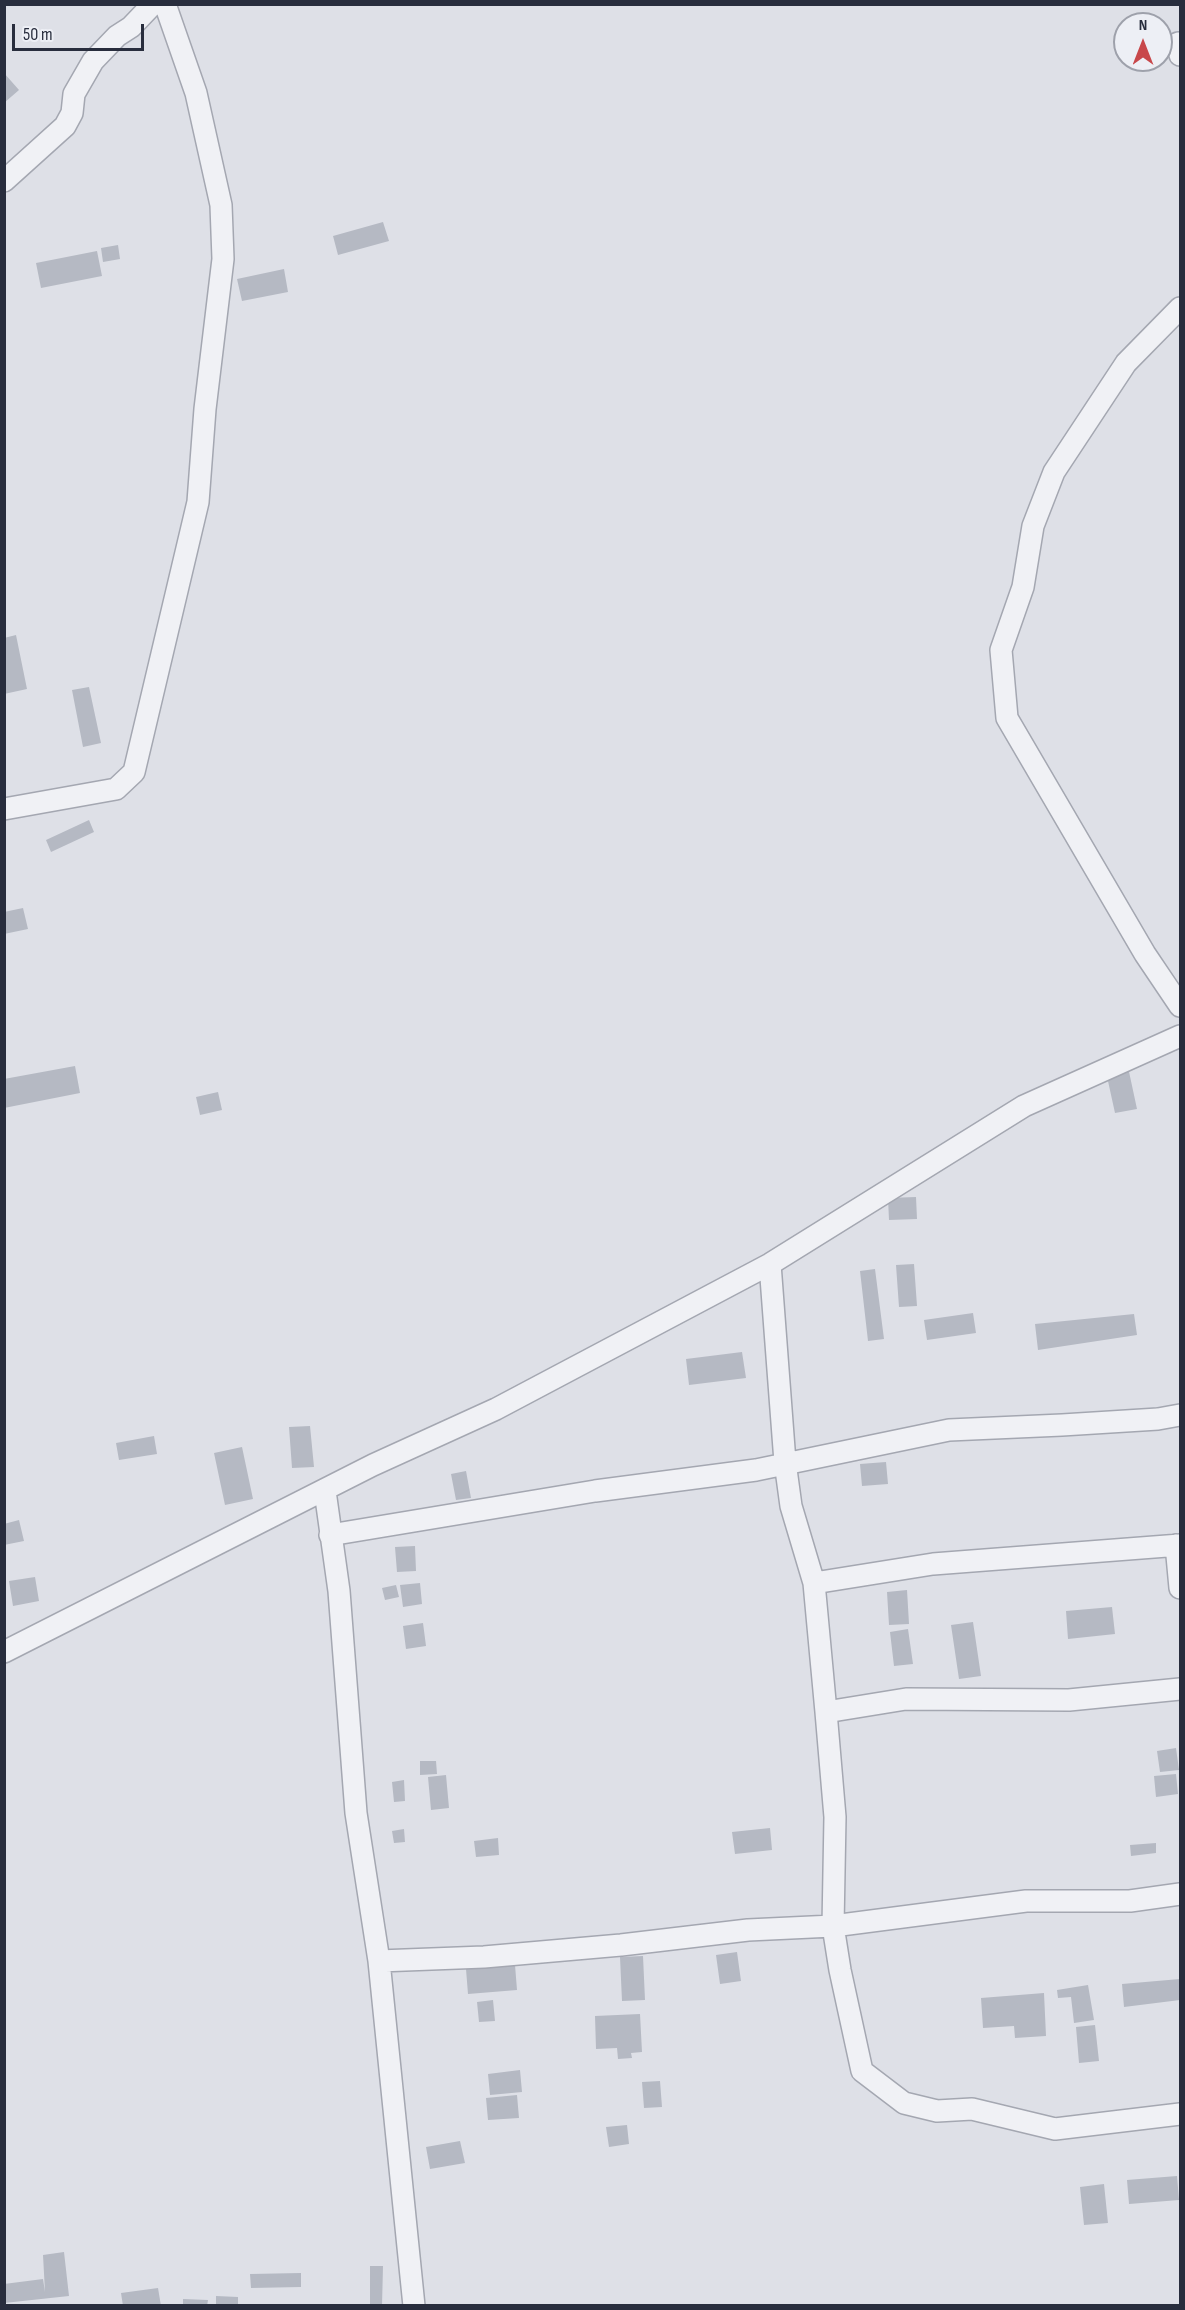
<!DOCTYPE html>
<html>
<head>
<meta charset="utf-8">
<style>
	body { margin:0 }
	#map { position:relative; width:1185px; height:2310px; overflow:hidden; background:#dee0e7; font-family:"Sofia Sans Condensed",sans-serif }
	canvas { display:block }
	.frame { position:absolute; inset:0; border:6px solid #282d3d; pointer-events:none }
	.north { position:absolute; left:1113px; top:12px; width:60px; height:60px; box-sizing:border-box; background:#edeff5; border:2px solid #9ea1ab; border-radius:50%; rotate:0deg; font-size:16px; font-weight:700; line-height:24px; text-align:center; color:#282d3d }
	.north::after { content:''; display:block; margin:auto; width:21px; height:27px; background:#c8474a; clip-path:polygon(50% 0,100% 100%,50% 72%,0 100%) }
	.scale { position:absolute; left:12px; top:24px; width:132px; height:27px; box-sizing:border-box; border:3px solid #282d3d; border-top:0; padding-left:8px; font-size:18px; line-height:21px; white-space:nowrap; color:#282d3d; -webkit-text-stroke:4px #edeff5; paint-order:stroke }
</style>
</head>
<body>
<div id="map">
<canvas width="1185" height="2310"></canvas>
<div class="frame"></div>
<div class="north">N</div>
<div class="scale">50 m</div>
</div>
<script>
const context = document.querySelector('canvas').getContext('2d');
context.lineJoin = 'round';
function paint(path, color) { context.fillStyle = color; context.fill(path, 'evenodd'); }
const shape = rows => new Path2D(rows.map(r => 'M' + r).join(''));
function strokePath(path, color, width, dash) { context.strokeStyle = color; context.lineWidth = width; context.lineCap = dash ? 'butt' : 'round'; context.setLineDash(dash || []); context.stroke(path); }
paint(shape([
	[4,73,19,90,4,103],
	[383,222,389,241,338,255,333,236],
	[118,245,120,259,103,262,101,248],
	[97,251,102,276,41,288,36,263],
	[284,269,288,292,242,301,237,279],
	[16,635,27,689,4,694,4,638],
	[89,687,101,743,83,747,72,690],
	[89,820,94,832,51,852,46,840],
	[23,908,28,929,4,934,4,912],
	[75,1066,80,1093,4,1108,4,1079],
	[1128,1067,1137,1109,1115,1113,1106,1072],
	[218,1092,222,1110,200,1115,196,1097],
	[916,1197,917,1219,889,1220,888,1198],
	[914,1264,917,1306,899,1307,896,1265],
	[875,1269,884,1339,868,1341,860,1271],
	[973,1313,976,1333,927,1340,924,1320],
	[1134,1314,1137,1335,1038,1350,1035,1324],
	[742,1352,746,1378,689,1385,686,1359],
	[310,1426,314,1467,292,1468,289,1427],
	[154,1436,157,1454,119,1460,116,1443],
	[242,1447,253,1499,225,1505,214,1453],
	[886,1462,888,1484,862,1486,860,1464],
	[466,1471,471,1498,456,1500,451,1474],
	[19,1520,24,1541,4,1545,4,1524],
	[415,1546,416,1571,397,1572,395,1547],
	[35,1577,39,1601,13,1606,9,1581],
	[420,1583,422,1604,403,1607,400,1585],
	[396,1585,399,1597,385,1600,382,1588],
	[907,1590,909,1624,889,1625,887,1592],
	[1112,1607,1115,1634,1068,1639,1066,1611],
	[973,1622,981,1676,959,1679,951,1625],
	[423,1623,426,1646,406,1649,403,1626],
	[908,1629,913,1664,894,1666,890,1632],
	[1176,1748,1179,1770,1160,1772,1157,1751],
	[420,1761,436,1761,437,1774,420,1775],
	[1176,1774,1178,1794,1156,1797,1154,1776],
	[446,1775,449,1808,431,1810,428,1777],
	[404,1780,405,1801,394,1802,392,1782],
	[770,1828,772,1850,735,1854,732,1832],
	[404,1829,405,1842,394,1843,392,1831],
	[498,1838,499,1855,476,1857,474,1841],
	[1156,1843,1156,1853,1131,1856,1130,1845],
	[737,1952,741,1981,720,1984,716,1955],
	[643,1956,645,2000,622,2001,620,1957],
	[515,1965,517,1990,468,1994,466,1969],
	[1180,1979,1180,2000,1124,2007,1122,1984],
	[1088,1985,1094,2020,1074,2023,1071,1997,1058,1998,1057,1990],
	[1044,1993,1046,2036,1015,2038,1014,2026,983,2028,981,1998],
	[493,2000,495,2021,479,2022,477,2002],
	[640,2014,642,2052,631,2053,632,2058,618,2059,617,2048,596,2049,595,2016],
	[1095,2025,1099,2061,1079,2063,1076,2027],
	[520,2070,522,2092,490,2095,488,2074],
	[660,2081,662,2107,644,2108,642,2082],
	[517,2095,519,2118,488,2120,486,2098],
	[627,2125,629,2144,609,2147,606,2127],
	[460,2141,465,2163,430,2169,426,2147],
	[1177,2176,1179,2200,1129,2204,1127,2180],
	[1104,2184,1108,2223,1084,2225,1080,2187],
	[64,2252,69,2296,4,2303,4,2284,43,2279,45,2292,43,2255],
	[370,2266,383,2266,382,2306,370,2306],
	[301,2273,301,2287,251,2288,250,2274],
	[158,2288,161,2306,123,2306,121,2293],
	[216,2296,238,2297,238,2306,216,2306],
	[183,2299,208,2300,207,2306,183,2306]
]), '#b5b9c3');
const street = shape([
	[1178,43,1180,55],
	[4,181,65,126,72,113,74,94,93,61,117,36,131,27,153,4],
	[1180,308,1126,363,1054,472,1033,526,1023,587,1001,650,1007,718,1145,954,1180,1006],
	[4,809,116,789,134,772,198,502,205,409,223,259,221,205,196,93,165,4],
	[770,1264,785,1462,791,1506,814,1583,826,1712,835,1817,833,1926,840,1970,862,2071,904,2103,937,2111,972,2109,1055,2129,1180,2114],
	[325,1491,339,1591,356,1813,379,1961,414,2306],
	[330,1535,595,1491,756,1470,949,1430,1062,1425,1158,1419,1180,1415],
	[1176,1545,1180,1588],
	[814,1583,933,1564,1180,1545],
	[4,1652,373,1465,496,1409,770,1264,1024,1106,1180,1036],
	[826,1712,906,1699,1069,1700,1180,1689],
	[379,1961,484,1957,621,1945,748,1930,833,1926,1026,1901,1130,1901,1180,1894]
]);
strokePath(street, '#a4a7b1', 24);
strokePath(street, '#f0f1f5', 21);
</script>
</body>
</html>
